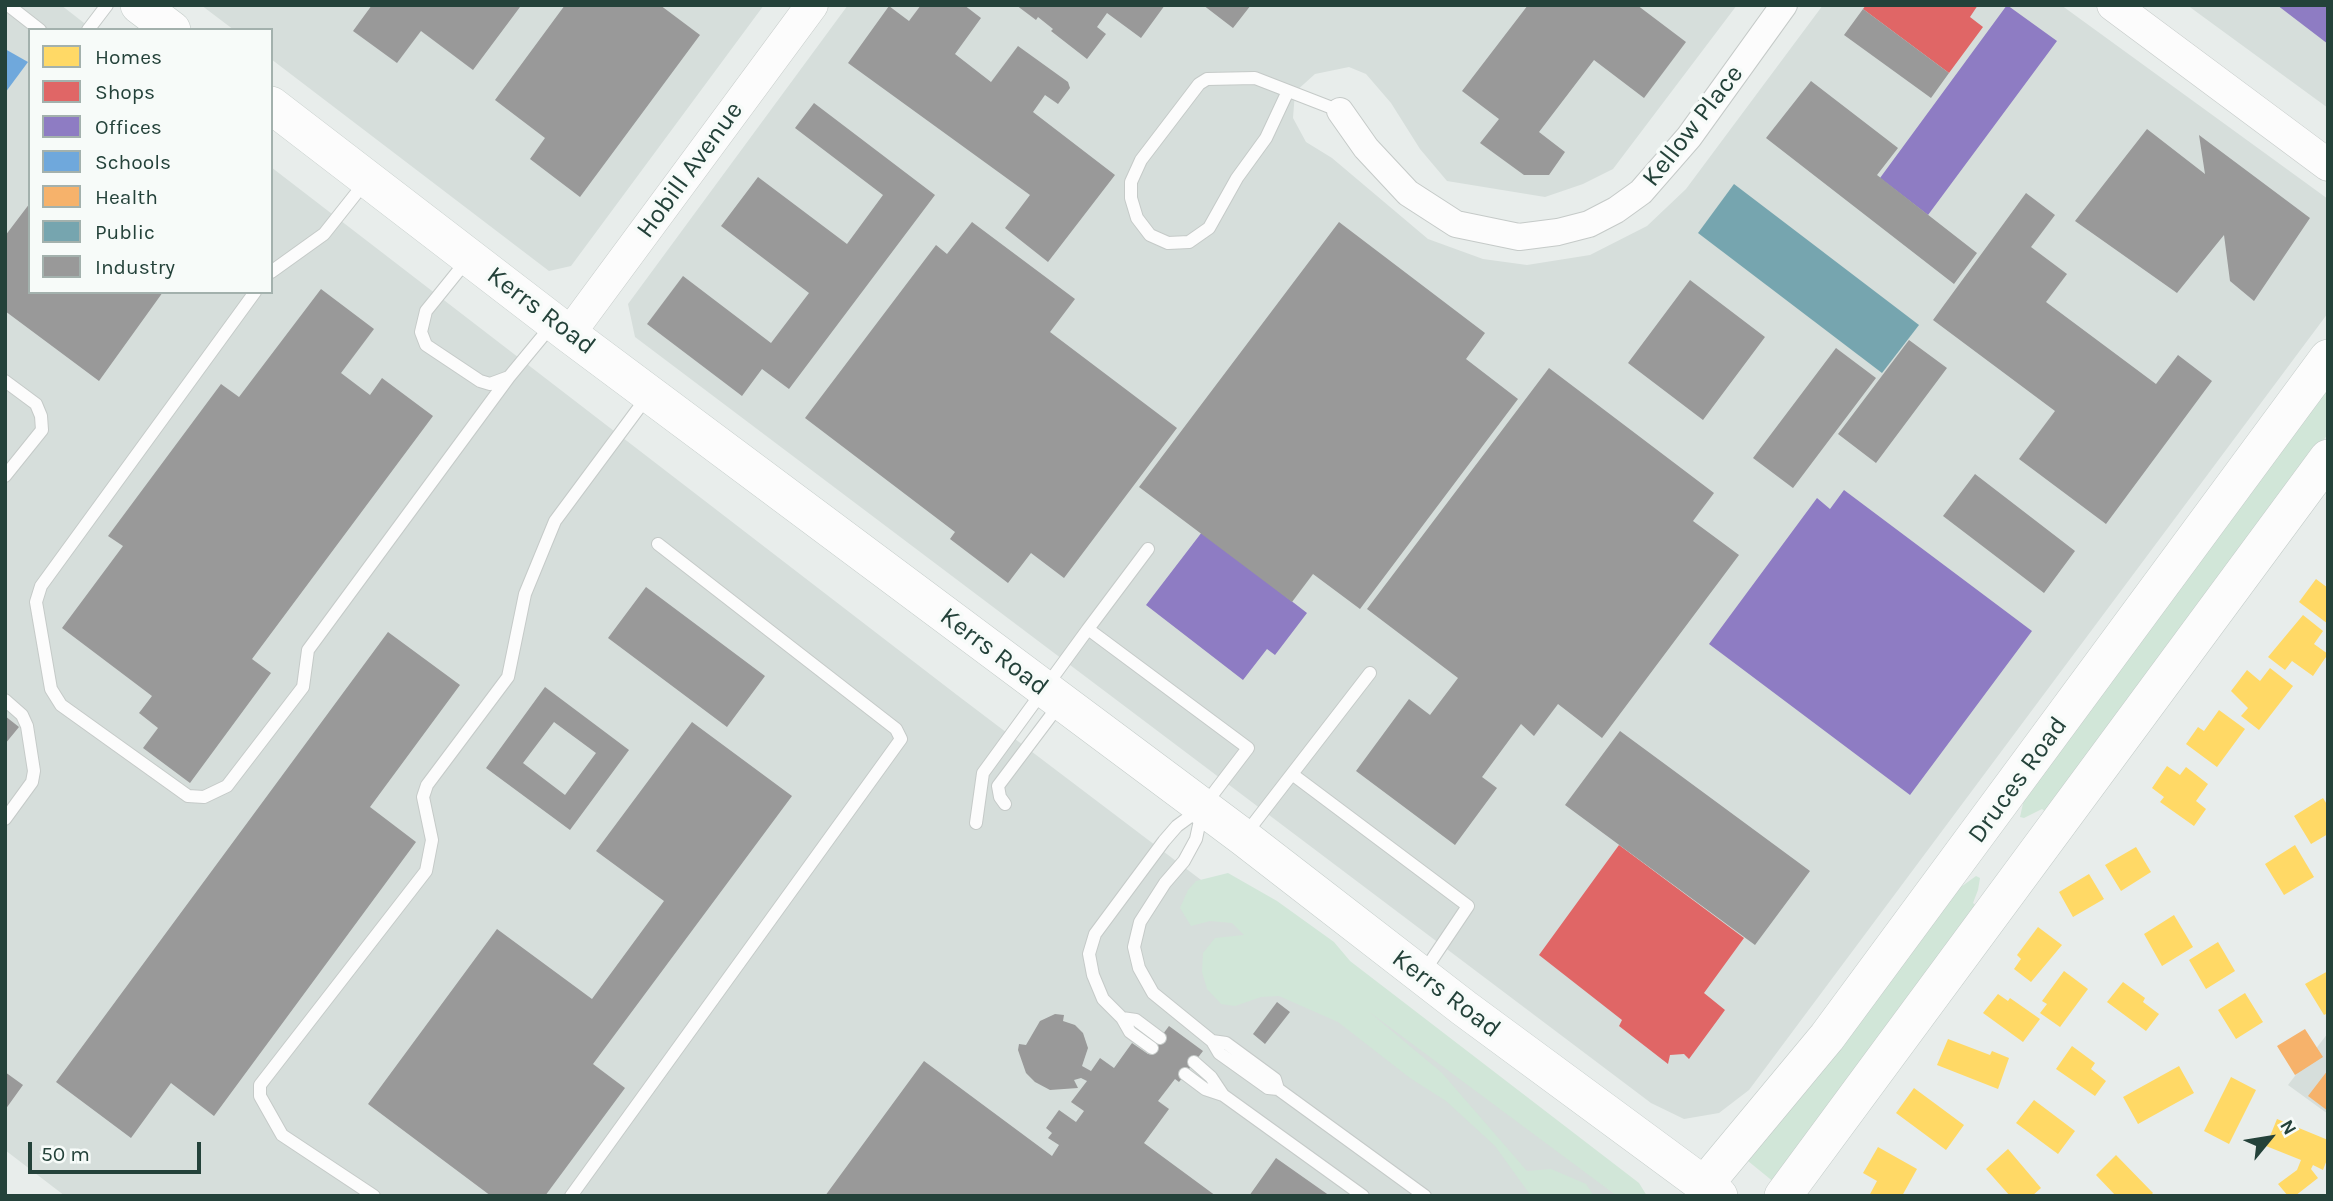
<!DOCTYPE html>
<html>
<head>
<meta charset="utf-8">
<style>
	body { margin:0 }
	#map { position:relative; width:2333px; height:1201px; overflow:hidden; background:#e8edeb; font-family:Karla,sans-serif }
	canvas { display:block }
	.frame { position:absolute; inset:0; border:7px solid #24423a; pointer-events:none }
	.legend { position:absolute; left:28px; top:28px; width:245px; height:266px; box-sizing:border-box; background:#f7fbf9; border:2px solid #a3b1ad; margin:0; padding:9px 12px; list-style:none; font-size:21px; color:#24423a }
	.legend li { display:flex; align-items:center; gap:14px; height:35px }
	.legend b { width:35px; border:2px solid #a3b1ad }
	.north { position:absolute; left:2235px; top:1103px; width:70px; height:70px; -webkit-text-stroke:5px #f7fbf9; paint-order:stroke; rotate:60deg; font-size:19px; font-weight:700; line-height:28px; text-align:center; color:#24423a }
	.north::after { content:''; display:block; margin:auto; width:24px; height:32px; background:#24423a; clip-path:polygon(50% 0,100% 100%,50% 72%,0 100%) }
	.scale { position:absolute; left:28px; top:1142px; width:173px; height:32px; box-sizing:border-box; border:4px solid #24423a; border-top:0; padding-left:9px; font-size:21px; line-height:24px; white-space:nowrap; color:#24423a; -webkit-text-stroke:5px #f7fbf9; paint-order:stroke }
</style>
</head>
<body>
<div id="map">
<canvas width="2333" height="1201"></canvas>
<div class="frame"></div>
<ul class="legend">
<li><b style="height:19px;background:#ffd966"></b>Homes</li>
<li><b style="height:19px;background:#e06666"></b>Shops</li>
<li><b style="height:19px;background:#8e7cc3"></b>Offices</li>
<li><b style="height:19px;background:#6fa8dc"></b>Schools</li>
<li><b style="height:19px;background:#f6b26b"></b>Health</li>
<li><b style="height:19px;background:#76a5af"></b>Public</li>
<li><b style="height:19px;background:#999"></b>Industry</li>
</ul>
<div class="north">N</div>
<div class="scale">50 m</div>
</div>
<script>
const context = document.querySelector('canvas').getContext('2d');
context.lineJoin = 'round';
function paint(path, color) { context.fillStyle = color; context.fill(path, 'evenodd'); }
const shape = rows => new Path2D(rows.map(r => 'M' + r).join(''));
function strokePath(path, color, width, dash) { context.strokeStyle = color; context.lineWidth = width; context.lineCap = dash ? 'butt' : 'round'; context.setLineDash(dash || []); context.stroke(path); }
function label(font, color, halo, rows, align = 'center') {
  context.font = font + ' Karla,sans-serif'; context.lineWidth = 7; context.setLineDash([]); context.textBaseline = 'middle'; context.strokeStyle = halo; context.fillStyle = color; for (const [text, x, y, turn = 0] of rows) {
    context.save(); context.translate(x, y); context.rotate((+turn || 0) * Math.PI / 180); context.textAlign = isNaN(turn) ? turn : align; if (halo) context.strokeText(text, 0, 0); context.fillText(text, 0, 0); context.restore();
  }
}
paint(shape([
	[5,5,61,5,93,30,30,30,30,292,271,292,271,167,957,695,1618,1196,65,1196,5,1150],
	[201,5,764,5,571,266,549,271,271,59,271,30,234,30],
	[848,5,1737,5,1613,169,1583,184,1545,197,1447,181,1420,149,1391,103,1366,74,1349,67,1315,74,1295,92,1293,118,1306,142,1332,158,1428,239,1483,259,1527,265,1590,255,1647,226,1686,189,1823,5,2061,5,2328,199,2328,313,1749,1090,1719,1113,1684,1119,1651,1103,635,337,628,304],
	[2187,5,2328,5,2328,108],
	[2328,1033,2328,1114,2288,1085]
]), '#d6dedb');
paint(shape([
	[2328,378,2328,434,2046,812,2042,809,2024,818,2020,817,2024,799],
	[1228,873,1277,901,1334,942,1350,961,1639,1183,1647,1196,1617,1196,1368,1011,1442,1073,1527,1171,1551,1169,1586,1184,1594,1196,1531,1196,1495,1146,1446,1101,1410,1078,1338,1022,1279,996,1261,997,1235,1006,1221,1004,1207,989,1202,972,1203,953,1215,938,1244,935,1232,923,1210,921,1191,926,1180,908,1188,890,1196,881],
	[1976,876,1980,878,1978,890,1973,903,1978,907,1775,1183,1748,1161,1950,889,1954,892]
]), '#d1e6d8');
paint(shape([
	[2316,579,2328,588,2328,624,2299,602],
	[2303,615,2323,631,2314,644,2328,654,2313,676,2292,661,2285,670,2268,657],
	[2270,668,2293,686,2259,730,2241,716,2248,708,2231,691,2247,670,2260,681],
	[2219,710,2245,729,2217,767,2186,744,2198,727,2204,731],
	[2167,766,2180,775,2186,767,2208,784,2196,801,2206,809,2194,826,2160,802,2164,797,2152,788],
	[2323,798,2328,806,2328,834,2311,844,2294,816],
	[2295,845,2314,877,2284,895,2265,864],
	[2136,847,2151,872,2121,891,2105,865],
	[2089,874,2104,899,2073,917,2059,892],
	[2174,915,2193,947,2162,966,2144,934],
	[2038,927,2062,945,2031,982,2014,969,2021,959,2017,955],
	[2218,942,2235,971,2206,989,2189,960],
	[2064,971,2088,989,2060,1027,2040,1013,2047,1004,2042,1001],
	[2328,971,2328,1013,2324,1015,2305,984],
	[2123,982,2145,998,2143,1002,2159,1014,2146,1031,2107,1002],
	[2245,993,2263,1022,2236,1039,2218,1010],
	[1998,994,2008,1001,2010,998,2040,1019,2023,1042,1983,1013],
	[1948,1039,1990,1055,1992,1051,2009,1058,1998,1089,1937,1065],
	[2072,1046,2095,1063,2091,1069,2106,1081,2095,1096,2056,1069],
	[2179,1066,2194,1093,2138,1124,2123,1097],
	[2231,1077,2256,1090,2229,1144,2204,1131],
	[1914,1088,1964,1125,1946,1150,1896,1113],
	[2034,1100,2075,1131,2058,1154,2016,1123],
	[2277,1119,2328,1140,2328,1157,2323,1170,2313,1165,2311,1169,2318,1178,2295,1196,2288,1196,2278,1184,2297,1170,2301,1160,2266,1146],
	[1878,1147,1917,1169,1902,1196,1869,1196,1877,1181,1863,1173],
	[2008,1149,2041,1188,2032,1196,2010,1196,1986,1169],
	[2116,1155,2153,1193,2150,1196,2116,1196,2096,1175]
]), '#ffd966');
paint(shape([
	[1866,5,1978,5,1970,17,1983,27,1949,73,1863,9],
	[1619,845,1744,938,1704,993,1725,1010,1689,1059,1684,1054,1670,1055,1668,1064,1619,1026,1622,1020,1539,955]
]), '#e06666');
paint(shape([
	[2007,5,2057,41,1928,215,1880,178],
	[2277,5,2328,5,2328,44],
	[1844,490,2032,631,1910,795,1709,644,1817,498,1830,509],
	[1202,532,1307,613,1275,655,1267,649,1243,680,1146,605]
]), '#8e7cc3');
paint(shape([
	[5,49,28,62,5,93]
]), '#6fa8dc');
paint(shape([
	[2305,1029,2323,1057,2295,1075,2277,1046],
	[2328,1070,2328,1111,2308,1096]
]), '#f6b26b');
paint(shape([
	[1734,184,1919,325,1882,373,1698,233]
]), '#76a5af');
paint(shape([
	[372,5,518,5,520,7,473,70,421,31,397,63,353,31],
	[565,5,660,5,700,35,580,197,530,159,545,138,495,100],
	[921,5,964,5,981,18,955,54,991,82,1018,46,1068,82,1070,88,1058,104,1045,95,1033,112,1115,175,1048,262,1005,228,1030,195,848,63,889,6,909,21],
	[1016,5,1165,5,1141,38,1107,13,1097,27,1106,34,1087,59,1051,31,1053,29,1038,17,1036,20],
	[1203,5,1251,5,1233,28],
	[1528,5,1637,5,1686,42,1644,98,1594,60,1539,132,1565,152,1549,175,1524,175,1480,143,1499,119,1462,91],
	[1863,9,1949,73,1931,98,1844,35],
	[1811,81,1898,148,1877,175,1977,253,1954,284,1766,138],
	[814,103,935,195,789,389,762,369,742,396,647,324,683,276,771,343,809,293,721,226,758,177,847,244,883,195,795,128],
	[2147,129,2205,174,2199,135,2310,218,2254,301,2230,281,2224,235,2177,293,2075,221],
	[2026,193,2055,215,2031,247,2067,274,2046,302,2156,384,2178,355,2212,381,2106,524,2019,459,2055,411,1933,320],
	[30,203,30,292,163,292,99,381,5,311,5,236],
	[972,222,1075,299,1050,332,1177,428,1064,578,1031,553,1008,583,950,539,955,532,805,418,936,245,947,254],
	[1339,222,1485,333,1466,359,1518,399,1360,609,1313,574,1292,602,1139,487],
	[1690,280,1765,337,1703,420,1628,363],
	[321,289,374,329,341,373,370,395,382,378,433,416,252,659,271,673,190,783,143,748,158,728,139,713,152,696,62,628,123,546,108,536,221,384,239,397],
	[1909,340,1947,368,1876,463,1838,434],
	[1836,348,1876,378,1793,488,1753,458],
	[1549,368,1714,493,1693,521,1739,555,1602,738,1558,704,1534,736,1521,724,1482,777,1497,788,1455,845,1356,771,1409,699,1430,715,1458,678,1367,609],
	[1975,474,2075,551,2044,593,1943,516],
	[646,587,765,676,727,727,608,638],
	[388,632,460,685,370,807,416,842,214,1116,171,1083,131,1138,56,1082],
	[545,687,629,750,570,830,486,768],
	[554,722,596,753,565,795,523,763],
	[5,716,19,727,5,744],
	[692,722,792,796,593,1064,625,1088,545,1196,491,1196,368,1104,497,929,592,999,664,901,596,851],
	[1620,731,1810,871,1755,945,1565,805],
	[1277,1002,1290,1012,1265,1044,1253,1034],
	[1055,1014,1064,1015,1063,1021,1075,1025,1083,1033,1088,1048,1082,1066,1091,1071,1100,1058,1114,1068,1132,1043,1148,1054,1169,1026,1203,1051,1179,1082,1175,1079,1158,1101,1169,1109,1144,1143,1216,1196,825,1196,924,1061,1052,1156,1059,1145,1048,1138,1052,1133,1046,1128,1059,1110,1076,1122,1084,1111,1071,1102,1087,1081,1081,1078,1074,1080,1078,1088,1050,1090,1035,1082,1026,1073,1018,1050,1019,1044,1026,1045,1040,1021],
	[5,1072,23,1085,5,1110],
	[1276,1158,1330,1196,1249,1196]
]), '#999');
const service = shape([
	[8,5,40,30],
	[88,30,107,5],
	[1288,91,1266,138,1237,178,1209,228,1189,242,1168,243,1150,235,1137,218,1131,198,1131,182,1141,160,1199,84,1207,79,1255,78,1340,111],
	[468,259,426,311,421,332,426,345,480,381,490,384,509,377,552,325],
	[271,272,324,234,366,181],
	[255,292,41,586,36,602,51,689,61,705,188,796,204,797,227,786,303,687,308,650,509,377],
	[5,381,36,404,41,416,42,430,5,476],
	[1088,629,1148,549],
	[5,700,22,715,27,726,34,771,32,782,5,819],
	[1292,774,1468,906,1423,973],
	[1005,804,1000,797,998,786,1059,705],
	[1202,811,1196,839,1184,861,1165,883,1140,922,1134,947,1139,968,1153,993,1212,1041,1226,1043,1275,1079,1278,1089,1425,1196],
	[976,823,983,773,1088,629,1248,748,1203,807,1177,826,1164,841,1095,934,1089,954,1093,975,1103,999,1122,1018,1130,1032,1152,1048],
	[1244,836,1370,673],
	[1122,1018,1136,1020,1160,1038],
	[1212,1041,1219,1053,1268,1088,1278,1089],
	[1194,1062,1211,1077,1223,1095],
	[1185,1074,1205,1089,1223,1095,1363,1196],
	[374,1196,282,1135,260,1096,260,1085,426,871,432,840,423,797,427,785,508,677,525,594,555,521,647,397],
	[571,1196,901,739,896,729,658,544]
]);
const minor = shape([
	[1340,111,1366,148,1408,193,1456,224,1519,237,1558,232,1589,224,1616,210,1641,192,1689,137,1784,5]
]);
const tertiary = shape([
	[2113,5,2328,165],
	[569,334,812,5]
]);
const secondary = shape([
	[139,5,172,30],
	[271,105,569,334,1243,837,1464,1008,1719,1196],
	[1704,1185,1827,1037,2328,358],
	[1783,1196,2328,458]
]);
strokePath(service, '#c5cac8', 14);
strokePath(minor, '#c5cac8', 28);
strokePath(tertiary, '#c5cac8', 33);
strokePath(secondary, '#c3cbc8', 38);
strokePath(service, '#fcfcfc', 12);
strokePath(minor, '#fcfcfc', 26);
strokePath(tertiary, '#fcfcfc', 32);
strokePath(secondary, '#fcfcfc', 37);
label('26px', '#24423a', '#f7fbf9', [
	["Kellow Place",1693,126,-52],
	["Hobill Avenue",690,170,-54],
	["Kerrs Road",541,311,37],
	["Kerrs Road",994,652,37],
	["Druces Road",2018,780,-54],
	["Kerrs Road",1446,994,37]
]);
</script>
</body>
</html>
